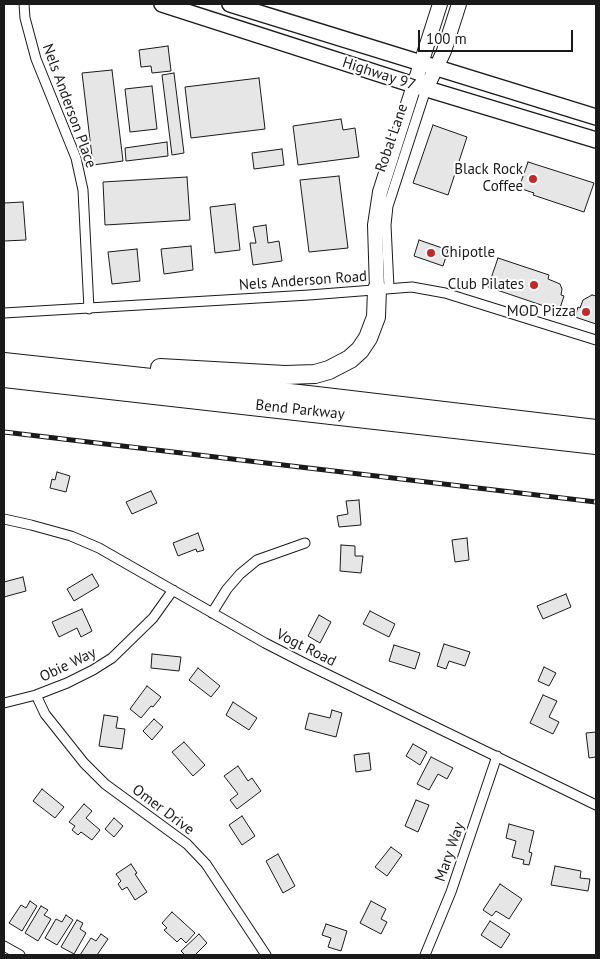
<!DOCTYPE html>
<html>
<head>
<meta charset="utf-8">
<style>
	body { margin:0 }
	#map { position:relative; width:600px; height:959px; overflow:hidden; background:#fff; font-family:"PT Sans",sans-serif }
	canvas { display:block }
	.frame { position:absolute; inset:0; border:5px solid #1a1a1a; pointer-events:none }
	.scale { position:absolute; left:418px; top:30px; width:155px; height:22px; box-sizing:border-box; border:2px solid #1a1a1a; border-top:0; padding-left:6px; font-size:15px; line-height:18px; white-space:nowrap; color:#1a1a1a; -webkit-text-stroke:4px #fff; paint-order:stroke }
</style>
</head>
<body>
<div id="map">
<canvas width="600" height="959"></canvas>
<div class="frame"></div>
<div class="scale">100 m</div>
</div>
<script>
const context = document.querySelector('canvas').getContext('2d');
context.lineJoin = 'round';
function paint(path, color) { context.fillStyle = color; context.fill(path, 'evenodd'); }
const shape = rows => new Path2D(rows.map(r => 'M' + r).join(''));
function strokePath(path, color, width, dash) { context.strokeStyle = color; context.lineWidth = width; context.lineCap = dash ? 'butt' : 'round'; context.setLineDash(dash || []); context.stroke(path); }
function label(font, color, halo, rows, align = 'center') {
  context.font = font + ' "PT Sans",sans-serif'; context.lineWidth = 4; context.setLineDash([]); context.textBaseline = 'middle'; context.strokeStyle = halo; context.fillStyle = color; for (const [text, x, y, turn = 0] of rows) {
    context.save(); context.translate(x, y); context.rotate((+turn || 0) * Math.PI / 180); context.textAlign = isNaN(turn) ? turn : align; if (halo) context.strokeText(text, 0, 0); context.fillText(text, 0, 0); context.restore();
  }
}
const building = shape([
	[168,46,171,71,152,73,151,66,141,67,139,50,168,46],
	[112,70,123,161,93,165,82,73,112,70],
	[174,73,184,153,172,155,162,75,174,73],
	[259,78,265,129,191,138,185,87,259,78],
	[152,86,157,129,130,132,125,89,152,86],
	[341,119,343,130,355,128,359,157,298,165,293,126,341,119],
	[433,125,467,137,448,195,413,183,433,125],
	[167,142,168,156,126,161,125,148,167,142],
	[282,149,284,165,254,169,252,153,282,149],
	[528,162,594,183,584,212,533,195,534,193,519,188,528,162],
	[339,176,348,248,309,252,300,180,339,176],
	[187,177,190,220,105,225,103,182,187,177],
	[23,202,26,240,4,241,4,203,23,202],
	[235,204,240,250,215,253,210,207,235,204],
	[266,225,268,243,279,241,282,261,253,265,250,243,256,243,253,227,266,225],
	[419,240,448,250,443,266,414,256,419,240],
	[191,246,193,270,164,274,161,249,191,246],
	[137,249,140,281,112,284,108,252,137,249],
	[498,258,549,275,548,279,560,284,562,289,561,295,564,296,559,311,488,287,498,258],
	[592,295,596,296,596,324,575,317,578,307,580,308,583,300,592,295],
	[57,472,70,476,66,492,50,488,52,479,55,480,57,472],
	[151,491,157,503,132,514,126,502,151,491],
	[359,500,361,525,339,527,337,516,348,514,346,501,359,500],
	[198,533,204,550,197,552,196,549,178,556,173,543,198,533],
	[467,538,469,560,455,562,452,540,467,538],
	[341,545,355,546,355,556,363,556,361,573,340,571,341,545],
	[92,574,99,586,74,601,67,589,92,574],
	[23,577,26,591,4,597,4,582,23,577],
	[566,594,571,607,543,619,537,606,566,594],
	[82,609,92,631,81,637,77,628,59,637,52,622,82,609],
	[370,611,395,624,389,637,363,624,370,611],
	[319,615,331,622,320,643,308,636,319,615],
	[444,644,470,652,465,666,449,661,446,669,437,666,444,644],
	[394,645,420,653,415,669,389,661,394,645],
	[152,654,181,657,179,671,151,668,152,654],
	[544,667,556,673,549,686,538,681,544,667],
	[198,668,220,686,211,697,189,680,198,668],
	[147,686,161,697,153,707,151,706,141,718,130,709,147,686],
	[543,695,557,701,549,717,559,722,553,734,530,723,543,695],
	[233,702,257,718,249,730,226,715,233,702],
	[332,710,342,713,336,737,305,729,309,713,330,718,332,710],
	[104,715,118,717,116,728,125,729,122,749,99,746,104,715],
	[154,719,163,727,152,740,143,731,154,719],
	[596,732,596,757,589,758,586,733,596,732],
	[184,742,205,765,193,776,172,752,184,742],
	[413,744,427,752,420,765,406,756,413,744],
	[369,753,371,770,356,772,354,755,369,753],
	[431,757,453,768,447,779,438,774,429,790,417,784,431,757],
	[238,766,248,781,252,778,261,791,237,809,230,800,238,794,224,776,238,766],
	[42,789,64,807,55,818,33,801,42,789],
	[416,800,429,805,418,832,405,826,416,800],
	[84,804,92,811,86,818,100,830,92,840,81,832,78,835,72,830,75,826,69,822,84,804],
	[242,816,255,836,242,845,229,825,242,816],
	[114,818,123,826,114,837,105,829,114,818],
	[509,824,534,831,529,852,532,853,529,865,523,864,524,860,512,857,516,841,506,838,509,824],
	[391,847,402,855,387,876,375,867,391,847],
	[278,854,295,886,283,893,266,861,278,854],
	[131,864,137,873,135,874,147,892,135,900,127,887,122,890,118,884,121,881,116,874,131,864],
	[555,866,581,871,580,878,590,879,588,891,551,885,555,866],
	[500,884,522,899,509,919,496,911,492,916,483,910,500,884],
	[30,901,37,906,22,931,9,923,21,905,26,908,30,901],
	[371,901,386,909,381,919,387,922,381,934,360,923,371,901],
	[41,906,48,910,44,915,51,919,38,941,25,933,41,906],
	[172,912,195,933,186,943,181,938,177,942,164,930,167,928,162,923,172,912],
	[66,915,73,920,57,945,45,938,56,919,62,922,66,915],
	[77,920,83,923,80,929,86,933,74,954,61,947,77,920],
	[490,921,510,934,501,948,481,935,490,921],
	[326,924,347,931,341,951,328,947,331,938,322,935,326,924],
	[101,934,108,939,97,955,80,955,91,938,96,941,101,934],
	[199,934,207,943,195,955,185,955,181,951,199,934]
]);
paint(building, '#e6e6e6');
strokePath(building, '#1a1a1a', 1);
const street = shape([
	[24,4,25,18,36,59,76,158,83,190,89,309],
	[389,288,386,225,388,206,426,89],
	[4,313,309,295,412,287,445,293,596,340],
	[4,519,31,525,71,536,99,548,265,643,304,663,596,805],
	[212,613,227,589,240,574,257,560,305,543],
	[36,695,45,714,84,763,105,784,187,844,206,864,266,955],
	[4,703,36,695,67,683,93,670,112,658,153,618,173,590],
	[4,946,20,955],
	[425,955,451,892,497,756]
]);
const secondary = shape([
	[426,89,444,51,459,4],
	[377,289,375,225,380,192,440,4]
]);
const primary = shape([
	[162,4,414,85,596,140],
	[230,4,596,117]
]);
const highway = shape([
	[4,362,317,396,596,429],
	[160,368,285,375,315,374,329,370,350,359,360,350,368,338,376,317,377,289],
	[4,378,596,445]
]);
strokePath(street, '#1a1a1a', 11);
strokePath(secondary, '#1a1a1a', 16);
strokePath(primary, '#1a1a1a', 18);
strokePath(highway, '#1a1a1a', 20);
strokePath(street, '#fff', 9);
strokePath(secondary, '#fff', 14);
strokePath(primary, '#fff', 15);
strokePath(highway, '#fff', 18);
const rail = shape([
	[4,432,596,502]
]);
strokePath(rail, '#1a1a1a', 5);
strokePath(rail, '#fff', 3, [9]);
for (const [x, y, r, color] of [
	[533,179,5,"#c62828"],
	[431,253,5,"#c62828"],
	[534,285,5,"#c62828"],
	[586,312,5,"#c62828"]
]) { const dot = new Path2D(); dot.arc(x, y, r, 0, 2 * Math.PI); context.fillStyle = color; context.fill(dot); strokePath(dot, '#fff', 2); }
label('15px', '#1a1a1a', '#fff', [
	["Highway 97",379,74,18],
	["Nels Anderson Place",69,106,70],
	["Robal Lane",392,138,-71],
	["Nels Anderson Road",303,281,-4],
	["Bend Parkway",300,410,6],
	["Vogt Road",306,648,27],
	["Obie Way",68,665,-26],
	["Omer Drive",163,810,37],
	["Mary Way",450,852,-71]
]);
label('15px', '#1a1a1a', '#fff', [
	["Black Rock",523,170],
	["Coffee",523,187],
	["Chipotle",441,253,"left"],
	["Club Pilates",524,285],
	["MOD Pizza",576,312]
], 'right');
</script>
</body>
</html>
